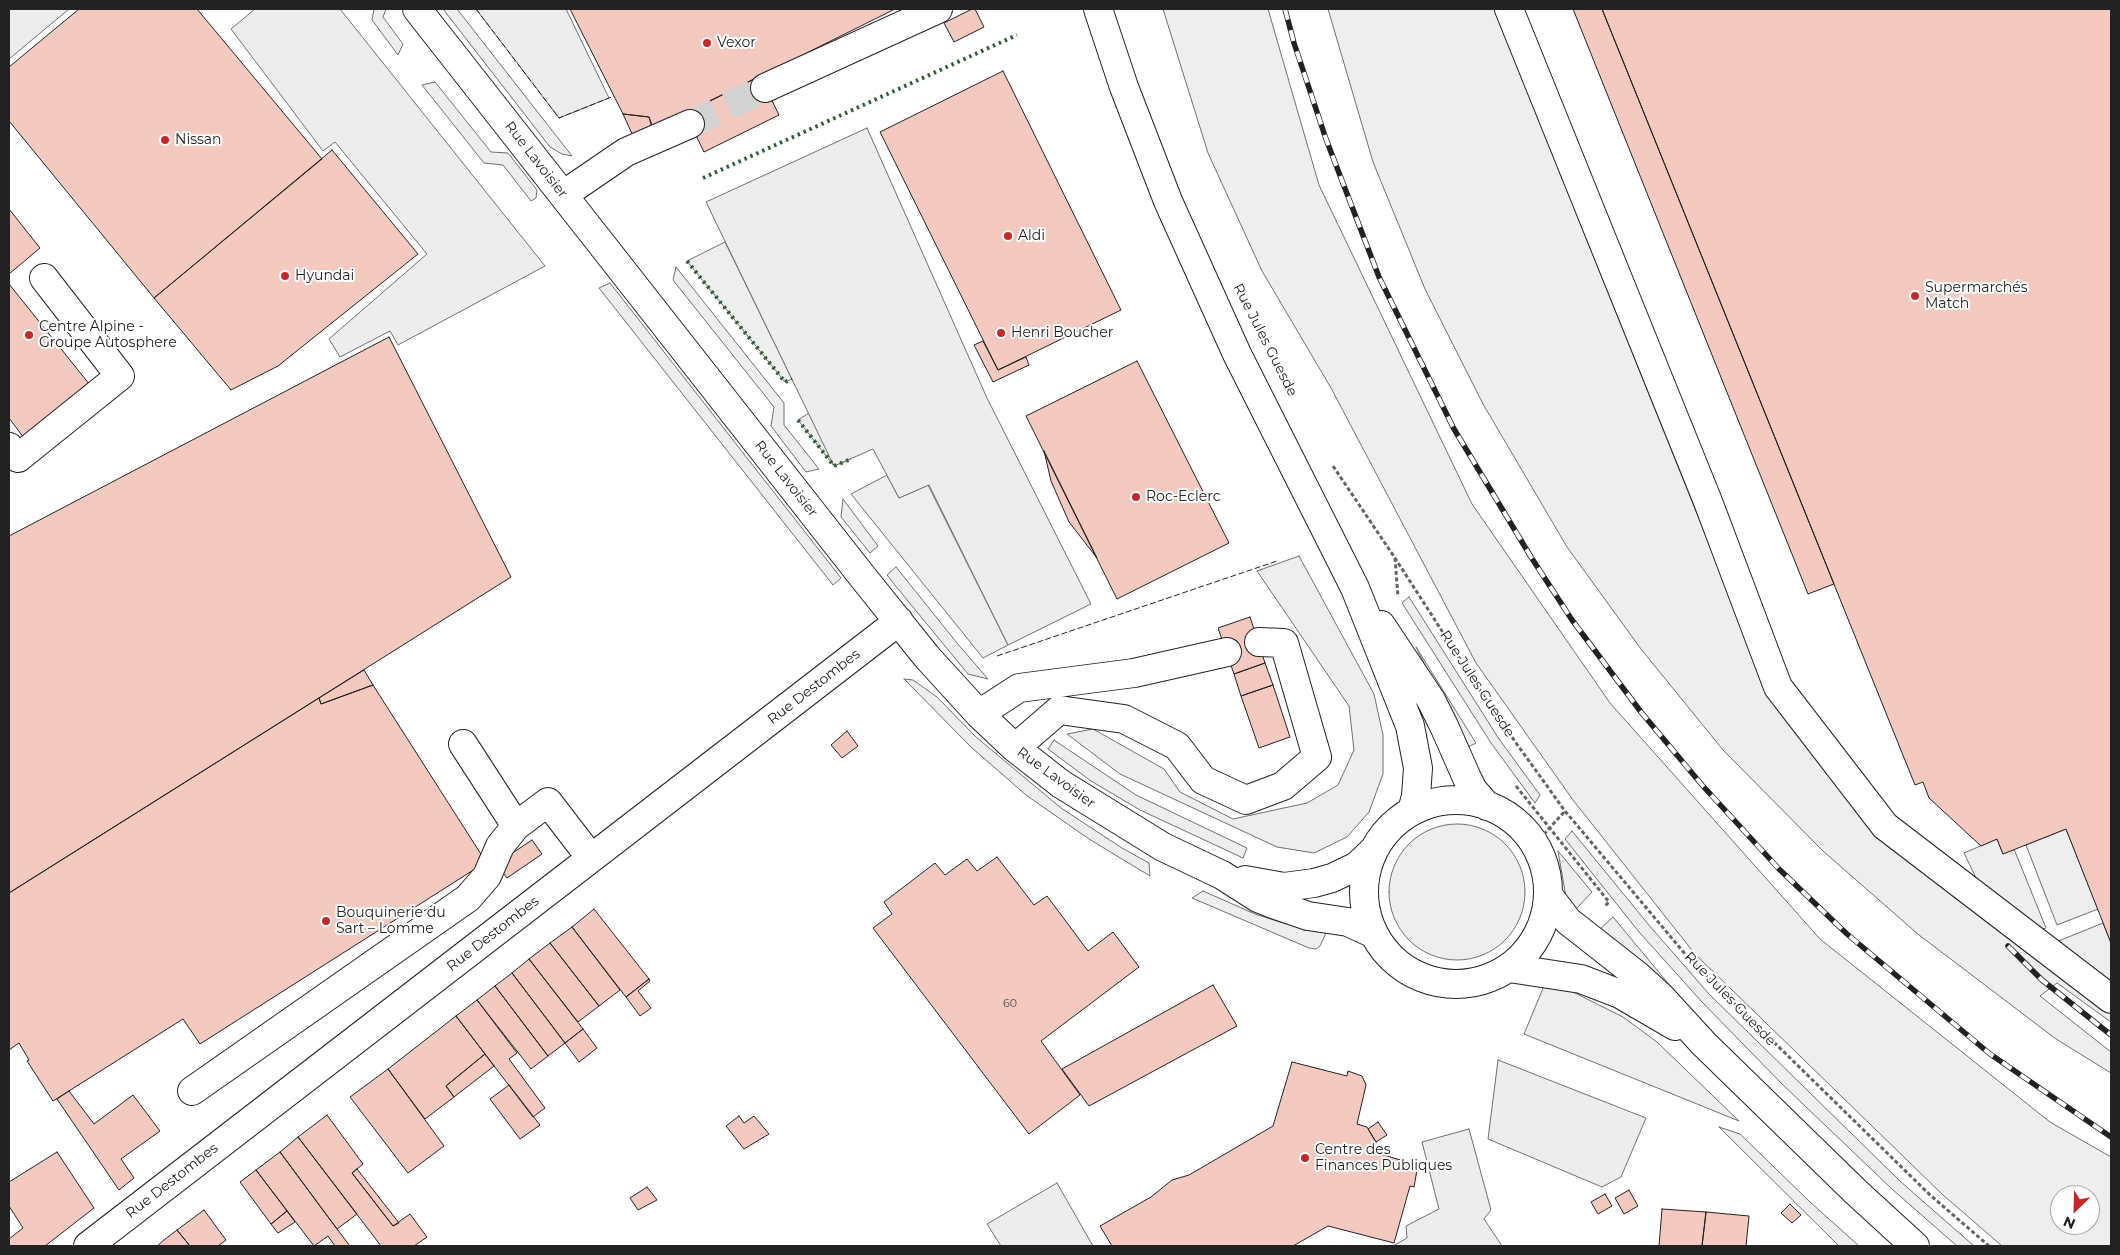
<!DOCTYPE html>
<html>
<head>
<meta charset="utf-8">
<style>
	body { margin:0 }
	#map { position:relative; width:2120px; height:1255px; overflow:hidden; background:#fff; font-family:Montserrat,sans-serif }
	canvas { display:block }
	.frame { position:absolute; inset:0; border:10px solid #222; pointer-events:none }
	.north { position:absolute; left:2050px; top:1185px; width:50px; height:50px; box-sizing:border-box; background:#fff; border:1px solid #a7a7a7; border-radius:50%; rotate:204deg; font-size:14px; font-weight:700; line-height:20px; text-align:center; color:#222 }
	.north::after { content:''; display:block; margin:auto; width:18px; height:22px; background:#c62828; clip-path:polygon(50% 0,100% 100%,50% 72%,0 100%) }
</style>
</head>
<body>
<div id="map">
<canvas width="2120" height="1255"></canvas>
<div class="frame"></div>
<div class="north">N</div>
</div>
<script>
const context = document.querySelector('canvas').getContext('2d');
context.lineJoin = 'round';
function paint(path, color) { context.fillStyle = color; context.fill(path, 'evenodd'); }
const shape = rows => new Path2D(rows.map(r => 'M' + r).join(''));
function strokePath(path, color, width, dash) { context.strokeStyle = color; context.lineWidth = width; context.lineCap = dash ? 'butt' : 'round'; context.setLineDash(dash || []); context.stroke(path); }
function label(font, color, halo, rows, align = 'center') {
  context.font = font + ' Montserrat,sans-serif'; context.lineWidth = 4; context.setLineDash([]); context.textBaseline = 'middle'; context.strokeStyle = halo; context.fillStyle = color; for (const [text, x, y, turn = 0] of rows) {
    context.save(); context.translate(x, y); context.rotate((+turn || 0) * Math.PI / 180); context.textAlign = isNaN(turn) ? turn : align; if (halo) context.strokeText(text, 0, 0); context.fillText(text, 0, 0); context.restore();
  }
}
const green = shape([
	[374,9,386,9,383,17,403,44,398,55,372,20,374,9],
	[443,9,457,9,572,156,562,154,550,147,443,9],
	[1163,9,1268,9,1319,185,1472,504,1610,703,1820,939,2050,1122,2111,1157,2111,1246,2002,1246,1943,1195,1695,954,1573,800,1476,663,1331,388,1262,271,1208,153,1163,9],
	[2060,1195,2090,1195,2090,1225,2060,1225,2060,1195],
	[1328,9,1494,9,1771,698,1875,835,2111,1014,2111,1022,2057,983,2040,996,2111,1052,2111,1073,2056,1039,1919,935,1823,851,1723,750,1641,649,1567,547,1483,404,1425,289,1373,162,1328,9],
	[435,82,491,152,508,153,537,190,536,198,531,201,503,165,484,163,422,85,435,82],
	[725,242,792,379,785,382,687,261,725,242],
	[676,267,784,403,784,425,819,469,806,472,771,426,774,407,673,280,676,267],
	[610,283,841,578,833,585,599,288,610,283],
	[809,413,818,432,851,459,834,466,798,420,809,413],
	[887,475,899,498,928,485,1008,645,983,658,851,494,887,475],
	[843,499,878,546,870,553,841,517,843,499],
	[1299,556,1374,694,1383,735,1383,774,1369,812,1347,837,1314,853,1277,847,1120,774,1067,734,1093,729,1164,769,1180,792,1233,819,1307,803,1338,785,1354,750,1349,706,1257,571,1299,556],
	[896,567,957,643,988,679,968,674,894,584,887,575,896,567],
	[1409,597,1499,739,1540,795,1535,803,1491,743,1402,603,1409,597],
	[1416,647,1476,743,1466,748,1416,647],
	[904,679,913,680,937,697,976,737,1061,808,1122,848,1149,863,1150,876,1089,839,1026,795,971,747,904,679],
	[1054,740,1136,795,1247,848,1243,858,1140,810,1091,781,1048,749,1054,740],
	'1389 892a68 68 0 1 1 136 0a68 68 0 1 1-136 0Z',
	[2066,829,2098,909,2057,925,2026,845,2066,829],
	[1572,831,1648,924,1709,994,1901,1182,1974,1246,1957,1246,1893,1190,1783,1085,1702,1002,1639,932,1565,839,1572,831],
	[1997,839,2003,854,2014,849,2046,928,2040,930,1976,878,1964,853,1997,839],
	[1558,851,1592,892,1574,911,1566,897,1558,851],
	[1203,891,1255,914,1280,922,1303,928,1327,931,1320,946,1316,949,1309,948,1192,898,1203,891],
	[1613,917,1672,988,1598,931,1613,917],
	[2103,923,2111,943,2111,983,2056,942,2103,923],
	[1544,986,1567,989,1623,1017,1657,1042,1739,1121,1524,1034,1544,986],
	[1719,1127,1740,1134,1809,1201,1859,1246,1839,1246,1719,1127]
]);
paint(green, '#eee');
strokePath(green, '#6f6f6f', 1);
const parking = shape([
	[9,9,69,9,9,59,9,9],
	[255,9,340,9,545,266,398,345,390,331,340,357,329,339,427,254,335,142,323,151,231,29,255,9],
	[476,9,566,9,609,98,559,118,476,9],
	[867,128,987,398,1091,604,1008,645,929,485,899,498,873,449,834,466,706,202,867,128],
	[1498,1060,1646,1118,1621,1177,1602,1187,1488,1139,1498,1060],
	[1469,1129,1491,1210,1484,1219,1502,1246,1393,1246,1407,1238,1406,1226,1439,1209,1422,1142,1469,1129],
	[1057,1183,1093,1246,1001,1246,987,1224,1057,1183]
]);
paint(parking, '#ededed');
strokePath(parking, '#6f6f6f', 1);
const building = shape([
	[79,9,197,9,322,159,154,298,9,121,9,67,79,9],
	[570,9,895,9,670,121,655,133,649,117,623,114,570,9],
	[972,9,975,9,984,27,954,42,944,23,972,9],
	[1573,9,1602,9,1834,584,1808,594,1573,9],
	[1602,9,2111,9,2111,943,2066,829,2003,854,1997,839,1981,846,1929,798,1923,782,1915,785,1602,9],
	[1003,71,1121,310,998,370,880,132,1003,71],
	[760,76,779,115,704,152,685,113,760,76],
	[623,114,649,117,652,128,634,138,623,114],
	[332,150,418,254,278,366,231,390,154,298,332,150],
	[9,209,40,248,9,274,9,209],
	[9,284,90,385,24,438,9,418,9,284],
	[389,337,511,577,9,893,9,536,389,337],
	[983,341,998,370,1026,357,1029,365,993,382,974,345,983,341],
	[1137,361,1229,543,1117,599,1026,416,1137,361],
	[1044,451,1097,558,1069,522,1051,481,1044,451],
	[1250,617,1265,663,1234,674,1218,628,1250,617],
	[1265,663,1273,685,1241,696,1234,674,1265,663],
	[364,670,373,685,321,704,319,698,364,670],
	[373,685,486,862,200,1044,183,1019,53,1101,27,1061,29,1060,19,1043,9,1050,9,893,319,698,321,704,373,685],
	[1273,685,1290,737,1259,748,1241,696,1273,685],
	[847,731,858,746,842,758,831,745,847,731],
	[532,840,542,854,507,878,496,864,532,840],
	[997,857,1034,905,1047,896,1088,951,1113,932,1139,967,1041,1041,1080,1095,1029,1134,873,928,892,914,884,902,935,863,945,875,967,859,977,871,997,857],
	[594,909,649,979,626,997,572,927,594,909],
	[572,927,620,990,599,1006,550,943,572,927],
	[550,943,599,1006,578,1022,529,959,550,943],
	[529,959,583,1029,565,1043,512,973,529,959],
	[512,973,565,1043,548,1056,495,986,512,973],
	[649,979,650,981,638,991,651,1008,640,1016,626,997,649,979],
	[1213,985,1237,1026,1089,1106,1062,1069,1213,985],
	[495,986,548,1056,531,1069,477,1000,495,986],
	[477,1000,517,1053,509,1059,545,1108,533,1117,456,1016,477,1000],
	[456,1016,485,1054,446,1086,454,1097,425,1119,388,1069,456,1016],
	[583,1029,597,1048,579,1062,565,1043,583,1029],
	[485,1054,494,1066,454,1097,446,1086,485,1054],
	[1292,1062,1347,1076,1348,1071,1362,1076,1366,1085,1357,1124,1367,1127,1376,1142,1374,1152,1410,1163,1417,1170,1414,1187,1410,1186,1394,1243,1328,1226,1293,1246,1112,1246,1100,1226,1151,1197,1172,1180,1189,1175,1273,1126,1292,1062],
	[388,1069,444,1146,408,1173,350,1097,388,1069],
	[509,1085,540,1125,520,1139,490,1099,509,1085],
	[69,1091,94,1124,133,1095,160,1131,121,1159,134,1178,119,1190,57,1099,69,1091],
	[327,1115,363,1164,352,1173,393,1226,410,1214,427,1237,414,1246,381,1246,298,1137,327,1115],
	[739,1116,744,1123,754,1116,769,1134,744,1149,726,1126,739,1116],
	[1378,1122,1387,1135,1376,1142,1368,1129,1378,1122],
	[298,1137,357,1214,337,1229,280,1152,298,1137],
	[57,1152,94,1208,45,1246,9,1246,9,1239,23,1228,9,1206,9,1182,57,1152],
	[280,1152,337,1229,350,1246,335,1246,328,1236,314,1246,256,1170,280,1152],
	[357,1169,399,1223,393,1226,352,1173,357,1169],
	[256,1170,287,1211,271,1224,240,1182,256,1170],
	[647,1187,657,1200,638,1210,630,1198,647,1187],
	[1629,1190,1638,1206,1624,1214,1615,1198,1629,1190],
	[1605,1194,1612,1206,1598,1214,1591,1202,1605,1194],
	[1790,1204,1801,1215,1792,1223,1781,1213,1790,1204],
	[1662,1209,1706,1212,1702,1246,1659,1246,1662,1209],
	[204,1210,226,1240,218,1246,190,1246,177,1230,204,1210],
	[287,1211,295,1222,278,1233,271,1224,287,1211],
	[1706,1212,1749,1216,1746,1246,1702,1246,1706,1212],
	[177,1230,190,1246,157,1246,164,1240,177,1230]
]);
paint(building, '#f3c9c0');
strokePath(building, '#222', 1);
strokePath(shape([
	[690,124,765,88]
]), '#d3d3d3', 28, [28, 14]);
const minor = shape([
	[417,9,862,576,927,657,979,714,1015,748,1061,784,1163,847,1222,875,1258,898,1273,904,1308,916,1348,922,1374,934],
	[1098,9,1124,87,1168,201,1237,354,1355,588,1410,726,1418,768,1416,796,1412,811],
	[1509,9,1707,499,1778,687,1885,826,2111,999],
	[765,88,938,9],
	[563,195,626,152,690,124],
	[9,447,18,458,120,376,44,278],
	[1381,625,1431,700,1444,726,1467,778,1473,790,1487,806],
	[979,714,1019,688,1134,673,1227,652],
	[463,744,516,826],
	[1015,748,1059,710,1124,719,1177,746,1203,780,1246,800,1283,786,1317,757,1284,643,1259,642],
	'1364 892a92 92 0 1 1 184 0a92 92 0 1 1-184 0Z',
	[1245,880,1284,887,1314,883,1332,878,1357,866,1374,850],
	[1549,896,1568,921,1638,976,1660,996,1704,1044,1856,1192,1915,1246],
	[1509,968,1581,979,1620,994,1675,1026],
	[192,1091,468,898,487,876,500,846,516,826,548,802,591,858],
	[88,1246,899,621]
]);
strokePath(minor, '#222', 30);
strokePath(shape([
	[1333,466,1395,558,1496,715,1565,811,1691,961,1929,1194,1989,1246],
	[1395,558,1398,597],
	[1516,786,1609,902,1604,907],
	[1535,844,1565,811]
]), '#646464', 3, [4, 2.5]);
strokePath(minor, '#fff', 28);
const rail = shape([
	[1285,9,1294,43,1326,139,1379,277,1454,429,1531,557,1572,620,1641,712,1702,785,1779,869,1847,934,1990,1054,2111,1137],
	[2008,946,2042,980,2111,1035]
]);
strokePath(rail, '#222', 5.5);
strokePath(rail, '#fff', 4, [11]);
strokePath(shape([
	[703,178,1017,35],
	[687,261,785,382,792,379],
	[798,420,834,466,851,459]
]), '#2f5e38', 4, [2.5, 4]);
strokePath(shape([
	[476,9,559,118,614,96],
	[997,656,1277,561]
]), '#222', 1, [6, 2.5]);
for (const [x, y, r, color] of [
	[707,43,5,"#c62828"],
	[165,140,5,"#c62828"],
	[1008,236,5,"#c62828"],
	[285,276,5,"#c62828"],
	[1915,296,5,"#c62828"],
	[1001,333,5,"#c62828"],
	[29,335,5,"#c62828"],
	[1136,497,5,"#c62828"],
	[326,921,5,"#c62828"],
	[1305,1158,5,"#c62828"]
]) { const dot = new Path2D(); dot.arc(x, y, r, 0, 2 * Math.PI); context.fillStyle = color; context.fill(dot); strokePath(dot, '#fff', 2); }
label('11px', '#564c4a', null, [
	["60",1010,1004]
]);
label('14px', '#222', '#fff', [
	["Vexor",717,43],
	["Nissan",175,140],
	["Aldi",1018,236],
	["Hyundai",295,276],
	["Supermarchés",1925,288],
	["Match",1925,304],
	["Centre Alpine -",39,327],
	["Groupe Autosphere",39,343],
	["Henri Boucher",1011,333],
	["Roc-Eclerc",1146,497],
	["Bouquinerie du",336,913],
	["Sart – Lomme",336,929],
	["Centre des",1315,1150],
	["Finances Publiques",1315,1166]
], 'left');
label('14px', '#222', '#fff', [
	["Rue Lavoisier",536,160,52],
	["Rue Jules Guesde",1265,340,63],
	["Rue Lavoisier",786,479,52],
	["Rue Jules Guesde",1477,684,57],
	["Rue Destombes",814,687,-38],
	["Rue Lavoisier",1056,778,36],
	["Rue Destombes",493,934,-38],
	["Rue Jules Guesde",1730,999,46],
	["Rue Destombes",172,1181,-38]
]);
</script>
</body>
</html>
